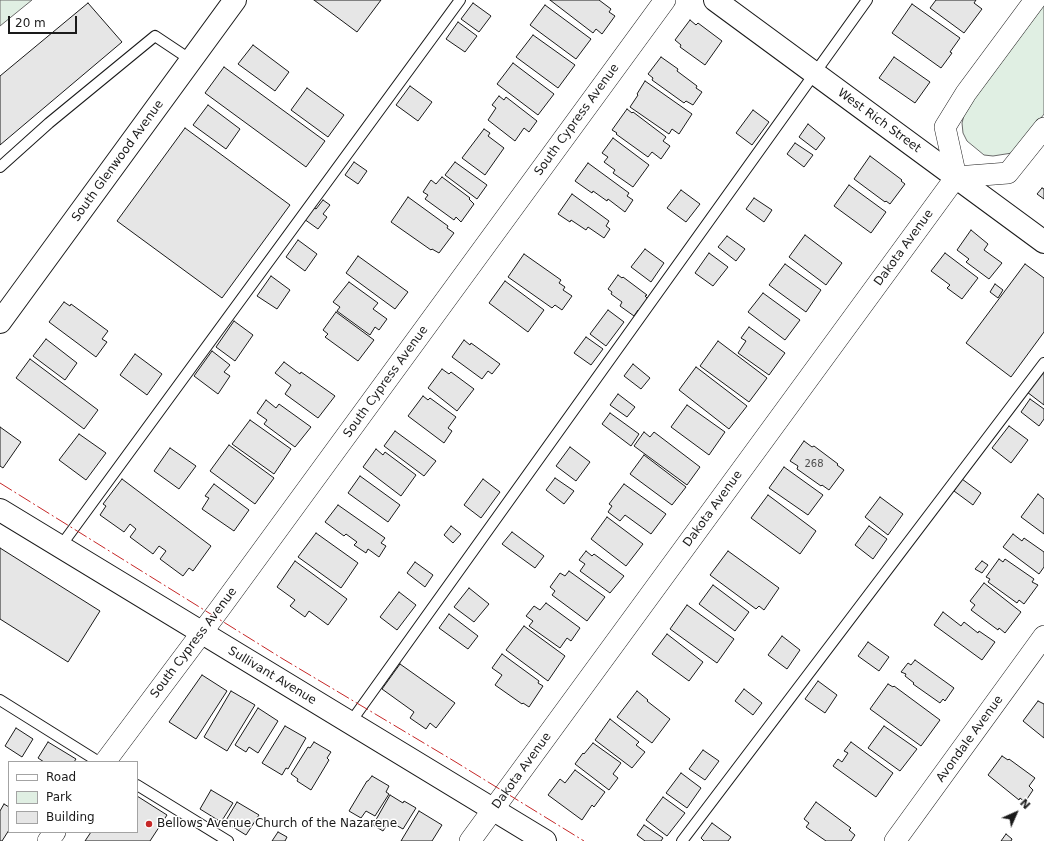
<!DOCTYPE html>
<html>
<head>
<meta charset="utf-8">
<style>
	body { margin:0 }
	#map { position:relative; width:1044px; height:841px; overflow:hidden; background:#fff; font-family:"DejaVu Sans",sans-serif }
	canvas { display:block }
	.legend { position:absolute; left:8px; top:761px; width:130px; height:72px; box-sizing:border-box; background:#fff; border:1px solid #a3a3a3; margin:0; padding:5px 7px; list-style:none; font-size:12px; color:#1a1a1a }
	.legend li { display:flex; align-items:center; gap:8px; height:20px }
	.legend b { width:20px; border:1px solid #a3a3a3 }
	.north { position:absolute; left:996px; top:793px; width:40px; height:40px; -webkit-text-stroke:3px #fff; paint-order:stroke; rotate:45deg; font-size:11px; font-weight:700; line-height:16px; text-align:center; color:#1a1a1a }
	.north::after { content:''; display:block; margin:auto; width:14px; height:18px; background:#1a1a1a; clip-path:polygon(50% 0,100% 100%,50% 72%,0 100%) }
	.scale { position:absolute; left:8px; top:16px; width:69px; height:18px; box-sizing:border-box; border:2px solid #1a1a1a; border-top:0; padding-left:5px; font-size:12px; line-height:14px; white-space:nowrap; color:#1a1a1a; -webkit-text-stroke:3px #fff; paint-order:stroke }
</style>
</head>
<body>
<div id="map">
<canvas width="1044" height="841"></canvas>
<ul class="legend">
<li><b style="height:5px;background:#fff"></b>Road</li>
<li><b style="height:11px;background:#e0efe3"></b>Park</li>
<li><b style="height:11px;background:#e6e6e6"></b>Building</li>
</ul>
<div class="north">N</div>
<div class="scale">20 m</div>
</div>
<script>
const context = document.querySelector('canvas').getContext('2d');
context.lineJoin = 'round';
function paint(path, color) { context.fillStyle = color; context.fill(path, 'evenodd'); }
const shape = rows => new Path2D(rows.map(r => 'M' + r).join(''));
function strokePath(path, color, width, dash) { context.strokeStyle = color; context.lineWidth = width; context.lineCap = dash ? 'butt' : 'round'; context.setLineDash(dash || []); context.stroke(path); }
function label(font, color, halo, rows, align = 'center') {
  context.font = font + ' "DejaVu Sans",sans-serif'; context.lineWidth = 3; context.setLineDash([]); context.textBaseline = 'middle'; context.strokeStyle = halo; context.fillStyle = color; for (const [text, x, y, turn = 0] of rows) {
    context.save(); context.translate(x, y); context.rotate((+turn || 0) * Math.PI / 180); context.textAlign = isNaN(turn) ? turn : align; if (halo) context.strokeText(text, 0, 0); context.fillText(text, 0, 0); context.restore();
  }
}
const green = shape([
	[0,0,32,0,0,26,0,0],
	[1044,1,1044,114,1019,148,1012,153,993,156,984,155,967,141,963,133,962,123,964,115,968,105,1044,1]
]);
paint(green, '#e0efe3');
strokePath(green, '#6a6a6a', 1);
const building = shape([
	[314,0,381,0,357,32,314,0],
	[550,0,599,0,611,9,609,12,615,16,602,34,596,29,593,33,550,0],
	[936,0,976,0,974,3,982,9,964,33,930,8,936,0],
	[88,3,122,42,0,145,0,76,88,3],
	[473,3,491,16,479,32,461,19,473,3],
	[912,4,960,38,950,52,952,53,941,68,892,33,912,4],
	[545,5,591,39,576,59,530,25,545,5],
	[690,20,696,25,698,23,722,41,705,65,680,47,681,45,675,40,690,20],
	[458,22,477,36,465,52,446,39,458,22],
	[533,35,575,65,558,88,516,57,533,35],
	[253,45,289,72,275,91,238,64,253,45],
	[661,57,678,69,677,71,697,86,696,88,702,92,693,105,686,101,684,103,652,80,653,78,648,74,661,57],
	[894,57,930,82,915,103,879,78,894,57],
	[513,63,554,94,538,115,497,84,513,63],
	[224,67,325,141,306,167,205,93,224,67],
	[645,81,692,114,679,134,672,129,669,134,630,107,638,95,637,94,645,81],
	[410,86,432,102,418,121,396,105,410,86],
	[307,88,344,115,328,137,291,110,307,88],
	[499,96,504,100,506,97,537,121,529,132,524,128,515,141,488,120,496,108,492,105,499,96],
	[208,105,240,129,226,149,193,125,208,105],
	[627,109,632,113,633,112,666,137,663,141,670,146,661,159,652,152,648,157,616,134,617,133,612,130,627,109],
	[753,110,769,122,752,145,736,133,753,110],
	[808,124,825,138,816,150,799,137,808,124],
	[185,128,290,205,222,298,117,221,185,128],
	[484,129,490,133,488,136,504,148,485,175,462,158,484,129],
	[613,138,649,165,633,187,613,173,615,170,604,162,608,157,602,153,613,138],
	[795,143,813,155,804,167,787,154,795,143],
	[870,156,902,180,901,181,905,184,890,204,886,201,885,202,854,179,870,156],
	[354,162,367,171,358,184,345,175,354,162],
	[455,162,487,185,477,199,445,175,455,162],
	[588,163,629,193,627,196,633,200,625,212,608,199,607,201,593,191,592,193,575,181,588,163],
	[442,177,470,198,469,199,474,204,461,222,456,217,454,220,425,199,428,195,423,192,431,180,436,184,442,177],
	[849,185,886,212,871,233,834,206,849,185],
	[1042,188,1044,189,1044,199,1037,194,1042,188],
	[681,190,700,204,686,222,667,208,681,190],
	[572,194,609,221,606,226,610,229,604,238,588,227,586,230,571,220,570,222,558,214,572,194],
	[408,197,448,226,447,228,454,233,439,253,432,249,431,250,391,222,408,197],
	[754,198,772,210,764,222,746,209,754,198],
	[323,200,330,205,323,214,327,217,318,229,304,219,313,207,316,209,323,200],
	[971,230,988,244,984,250,1002,263,989,279,966,262,969,259,957,250,971,230],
	[805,235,842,263,826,285,789,257,805,235],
	[727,236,745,249,736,261,718,247,727,236],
	[298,240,317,254,305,271,286,257,298,240],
	[645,249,664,263,651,282,631,267,645,249],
	[709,253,728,267,713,286,695,273,709,253],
	[945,253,978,278,962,299,947,288,950,285,931,271,945,253],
	[524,254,561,280,559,283,565,287,563,290,572,296,562,310,555,305,552,308,508,277,524,254],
	[358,256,408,292,395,309,346,273,358,256],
	[785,264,821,290,806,312,769,285,785,264],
	[1025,264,1044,278,1044,332,1011,377,966,343,1025,264],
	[618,275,622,278,623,277,647,295,645,296,648,299,639,311,638,310,634,316,620,306,622,302,611,294,612,292,608,289,618,275],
	[271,276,290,290,277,309,257,296,271,276],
	[505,281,544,310,528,332,489,303,505,281],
	[349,282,378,303,373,309,387,319,379,330,375,327,370,335,337,311,340,307,333,302,349,282],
	[995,284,1003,290,998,298,990,292,995,284],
	[763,293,800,320,785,340,748,312,763,293],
	[64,302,70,306,71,304,108,331,102,339,107,342,96,357,49,322,64,302],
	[608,310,624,322,606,346,590,334,608,310],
	[336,312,374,340,358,361,325,337,328,334,323,330,336,312],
	[234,321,253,335,235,361,216,347,234,321],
	[749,327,785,353,769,375,738,353,746,341,741,338,749,327],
	[586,337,603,349,591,365,574,353,586,337],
	[46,339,77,363,65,380,33,356,46,339],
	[464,340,470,345,471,343,500,364,492,374,488,371,482,379,452,357,464,340],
	[718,341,767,378,749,402,700,366,718,341],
	[212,351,230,365,224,372,230,376,218,394,194,376,212,351],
	[135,354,162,374,147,395,120,375,135,354],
	[30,359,98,410,84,429,16,378,30,359],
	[284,362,300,374,301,372,335,396,318,418,285,394,291,385,275,373,284,362],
	[633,364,650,378,641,389,624,376,633,364],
	[696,367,747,406,729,429,679,390,696,367],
	[442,369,449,374,451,372,474,389,457,411,428,388,442,369],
	[1044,369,1044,405,1027,392,1044,369],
	[618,394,635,407,627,417,610,405,618,394],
	[423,396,428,400,430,398,456,417,448,428,452,431,444,443,408,416,423,396],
	[1030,399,1044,409,1044,419,1039,426,1021,412,1030,399],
	[266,400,276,408,279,404,311,427,295,447,264,424,267,420,257,413,266,400],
	[687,405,725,432,709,455,671,427,687,405],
	[610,413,639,434,631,446,602,424,610,413],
	[250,420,291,449,274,474,232,444,250,420],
	[1009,426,1028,440,1011,463,992,448,1009,426],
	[0,427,21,442,3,468,0,466,0,427],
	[395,431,436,461,424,476,384,446,395,431],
	[644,432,650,437,654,432,700,467,687,485,634,446,644,432],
	[79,434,106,453,86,480,59,460,79,434],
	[804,441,812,447,814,446,838,464,837,465,844,470,829,490,822,485,821,486,797,469,798,466,790,461,804,441],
	[229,445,274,478,255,504,210,471,229,445],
	[570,447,590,462,576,481,556,466,570,447],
	[170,448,196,466,179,489,154,471,170,448],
	[376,449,383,455,385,452,416,475,401,496,363,467,376,449],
	[644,455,686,487,672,505,630,474,644,455],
	[784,467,823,495,808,515,769,488,784,467],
	[360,476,400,505,388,522,348,493,360,476],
	[555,478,574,491,564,504,546,490,555,478],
	[122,479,211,546,193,571,189,568,183,576,160,559,166,551,159,546,153,554,130,537,136,529,130,524,124,532,100,515,106,506,103,504,122,479],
	[483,479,500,492,481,518,464,505,483,479],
	[962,479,981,493,973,505,954,491,962,479],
	[214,484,249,510,234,531,202,509,209,498,205,496,214,484],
	[624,484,666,514,651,534,625,515,620,521,608,512,612,506,609,504,624,484],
	[1038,494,1044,499,1044,534,1021,517,1038,494],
	[768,495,816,531,800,554,751,518,768,495],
	[880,497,903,514,888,535,865,517,880,497],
	[338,505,385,538,381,543,386,546,379,557,368,549,366,553,354,545,357,542,346,534,344,536,325,522,338,505],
	[607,517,643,544,626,566,591,539,607,517],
	[451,526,461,534,453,543,444,535,451,526],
	[869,526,887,539,873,559,855,545,869,526],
	[512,532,544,556,535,568,502,544,512,532],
	[316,533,358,563,341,588,298,557,316,533],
	[1013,534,1022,541,1024,538,1044,552,1044,567,1039,574,1003,547,1013,534],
	[0,548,100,611,68,662,0,619,0,548],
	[586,551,592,556,594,554,624,576,610,593,580,571,585,564,579,560,586,551],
	[728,551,779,588,764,610,759,606,756,609,710,575,728,551],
	[999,559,1003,562,1005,559,1034,579,1032,582,1038,585,1024,604,1019,600,1017,603,988,582,990,579,986,577,999,559],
	[295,561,347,599,328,625,309,611,305,617,290,606,295,600,277,587,295,561],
	[982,561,988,565,982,573,975,569,982,561],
	[415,562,433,575,425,587,407,573,415,562],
	[569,571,605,597,587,621,552,595,555,591,550,587,560,573,565,576,569,571],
	[984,583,1021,612,1005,633,999,628,998,630,971,610,975,605,970,601,984,583],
	[713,585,749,612,735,631,699,604,713,585],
	[469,588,489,604,474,622,454,607,469,588],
	[399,592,416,605,397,630,380,617,399,592],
	[546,603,580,628,571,641,567,638,560,648,529,626,533,621,526,616,534,606,540,610,546,603],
	[687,605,734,639,717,663,670,629,687,605],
	[943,612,961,626,964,622,978,633,979,631,995,642,982,660,934,625,943,612],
	[449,614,478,636,468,649,439,628,449,614],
	[524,626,565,656,548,681,506,650,524,626],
	[667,634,703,662,689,681,652,654,667,634],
	[782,636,800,650,787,669,768,655,782,636],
	[868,642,889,657,879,671,858,656,868,642],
	[502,654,539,681,538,683,543,686,529,707,523,703,522,704,495,685,502,675,492,668,502,654],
	[915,660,954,688,945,701,943,699,940,703,913,684,914,683,905,676,906,674,901,672,908,663,911,665,915,660],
	[400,664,455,703,436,728,430,723,426,729,410,718,414,712,382,689,400,664],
	[202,675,227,691,196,739,169,722,202,675],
	[818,681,837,695,825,713,805,699,818,681],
	[888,684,893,687,894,686,940,720,921,746,870,709,888,684],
	[744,689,762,703,753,715,735,701,744,689],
	[231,691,255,705,227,751,204,737,231,691],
	[637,691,648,700,647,701,670,719,652,743,617,717,637,691],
	[1038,701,1044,704,1044,738,1023,721,1038,701],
	[258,708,278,721,258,753,249,747,246,752,235,745,258,708],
	[610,719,639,742,636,745,645,752,632,768,595,740,610,719],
	[285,726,306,738,288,769,286,768,282,775,262,763,285,726],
	[884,726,917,749,900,771,868,748,884,726],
	[16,728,33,739,22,757,5,746,16,728],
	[48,742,76,759,74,762,44,762,38,758,48,742],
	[314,742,331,752,327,758,329,760,311,790,297,781,298,779,291,774,308,747,310,748,314,742],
	[851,742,893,773,876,797,833,766,838,759,842,762,848,753,844,751,851,742],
	[593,743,621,763,613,774,618,778,609,790,575,764,583,753,584,754,593,743],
	[703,750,719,761,705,780,689,769,703,750],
	[1002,756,1008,760,1009,759,1035,778,1029,786,1033,790,1025,802,1020,798,1019,800,988,775,1002,756],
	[575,770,605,792,594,807,592,805,582,820,548,795,560,779,565,783,575,770],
	[681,773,701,788,687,808,666,793,681,773],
	[372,776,389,786,386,792,389,794,375,816,366,811,361,818,349,811,367,781,368,781,372,776],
	[211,790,233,803,221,822,200,809,211,790],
	[390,795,403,803,404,801,416,808,403,829,392,823,390,827,387,825,383,831,373,825,390,795],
	[137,796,167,815,150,841,85,841,91,832,137,832,137,796],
	[663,797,685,813,667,836,646,820,663,797],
	[237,802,259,815,246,835,225,822,237,802],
	[816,802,851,828,849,830,855,835,851,841,826,841,806,827,809,823,804,819,816,802],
	[4,804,9,807,9,830,2,841,0,841,0,811,4,804],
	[419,811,442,825,432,841,401,841,419,811],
	[712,823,731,837,728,841,704,841,701,838,712,823],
	[644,825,663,838,661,841,645,841,637,835,644,825],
	[278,832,287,837,285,841,272,841,278,832],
	[1006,834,1012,839,1011,841,1001,841,1006,834]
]);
paint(building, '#e6e6e6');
strokePath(building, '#1a1a1a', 1);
const lane = shape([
	[0,167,49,123,155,36,191,60],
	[60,547,460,0],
	[0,700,99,762],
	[350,723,867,0],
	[137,785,228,841],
	[682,841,1044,363]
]);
const street = shape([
	[956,177,1008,173,1044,128],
	[105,762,221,607,665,0],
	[48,841,55,832],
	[470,841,956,177,945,127,966,93,1035,0],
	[895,841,1044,636]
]);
const secondary = shape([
	[715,0,1044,242],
	[0,322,235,0],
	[0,510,545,841]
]);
strokePath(lane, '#1a1a1a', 12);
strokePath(street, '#1a1a1a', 22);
strokePath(secondary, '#1a1a1a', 24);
strokePath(lane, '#fff', 10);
strokePath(street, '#fff', 21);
strokePath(secondary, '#fff', 22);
strokePath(shape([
	[0,483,283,659,454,761,584,841]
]), '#c62828', 1, [14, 3, 2, 3]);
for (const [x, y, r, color] of [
	[149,824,4,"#c62828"]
]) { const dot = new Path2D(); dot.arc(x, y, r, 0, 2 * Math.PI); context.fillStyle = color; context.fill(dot); strokePath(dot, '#fff', 1.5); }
label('10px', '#4d4d4d', null, [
	["268",814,464]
]);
label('12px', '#1a1a1a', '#fff', [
	["South Cypress Avenue",577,120,-54],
	["West Rich Street",879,121,36],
	["South Glenwood Avenue",118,161,-54],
	["Dakota Avenue",904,248,-54],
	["South Cypress Avenue",386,382,-54],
	["Dakota Avenue",713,509,-54],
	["South Cypress Avenue",194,643,-53],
	["Sullivant Avenue",272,676,31],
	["Avondale Avenue",970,739,-54],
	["Dakota Avenue",522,771,-54]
]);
label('12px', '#1a1a1a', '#fff', [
	["Bellows Avenue Church of the Nazarene",157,824]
], 'left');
</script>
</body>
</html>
